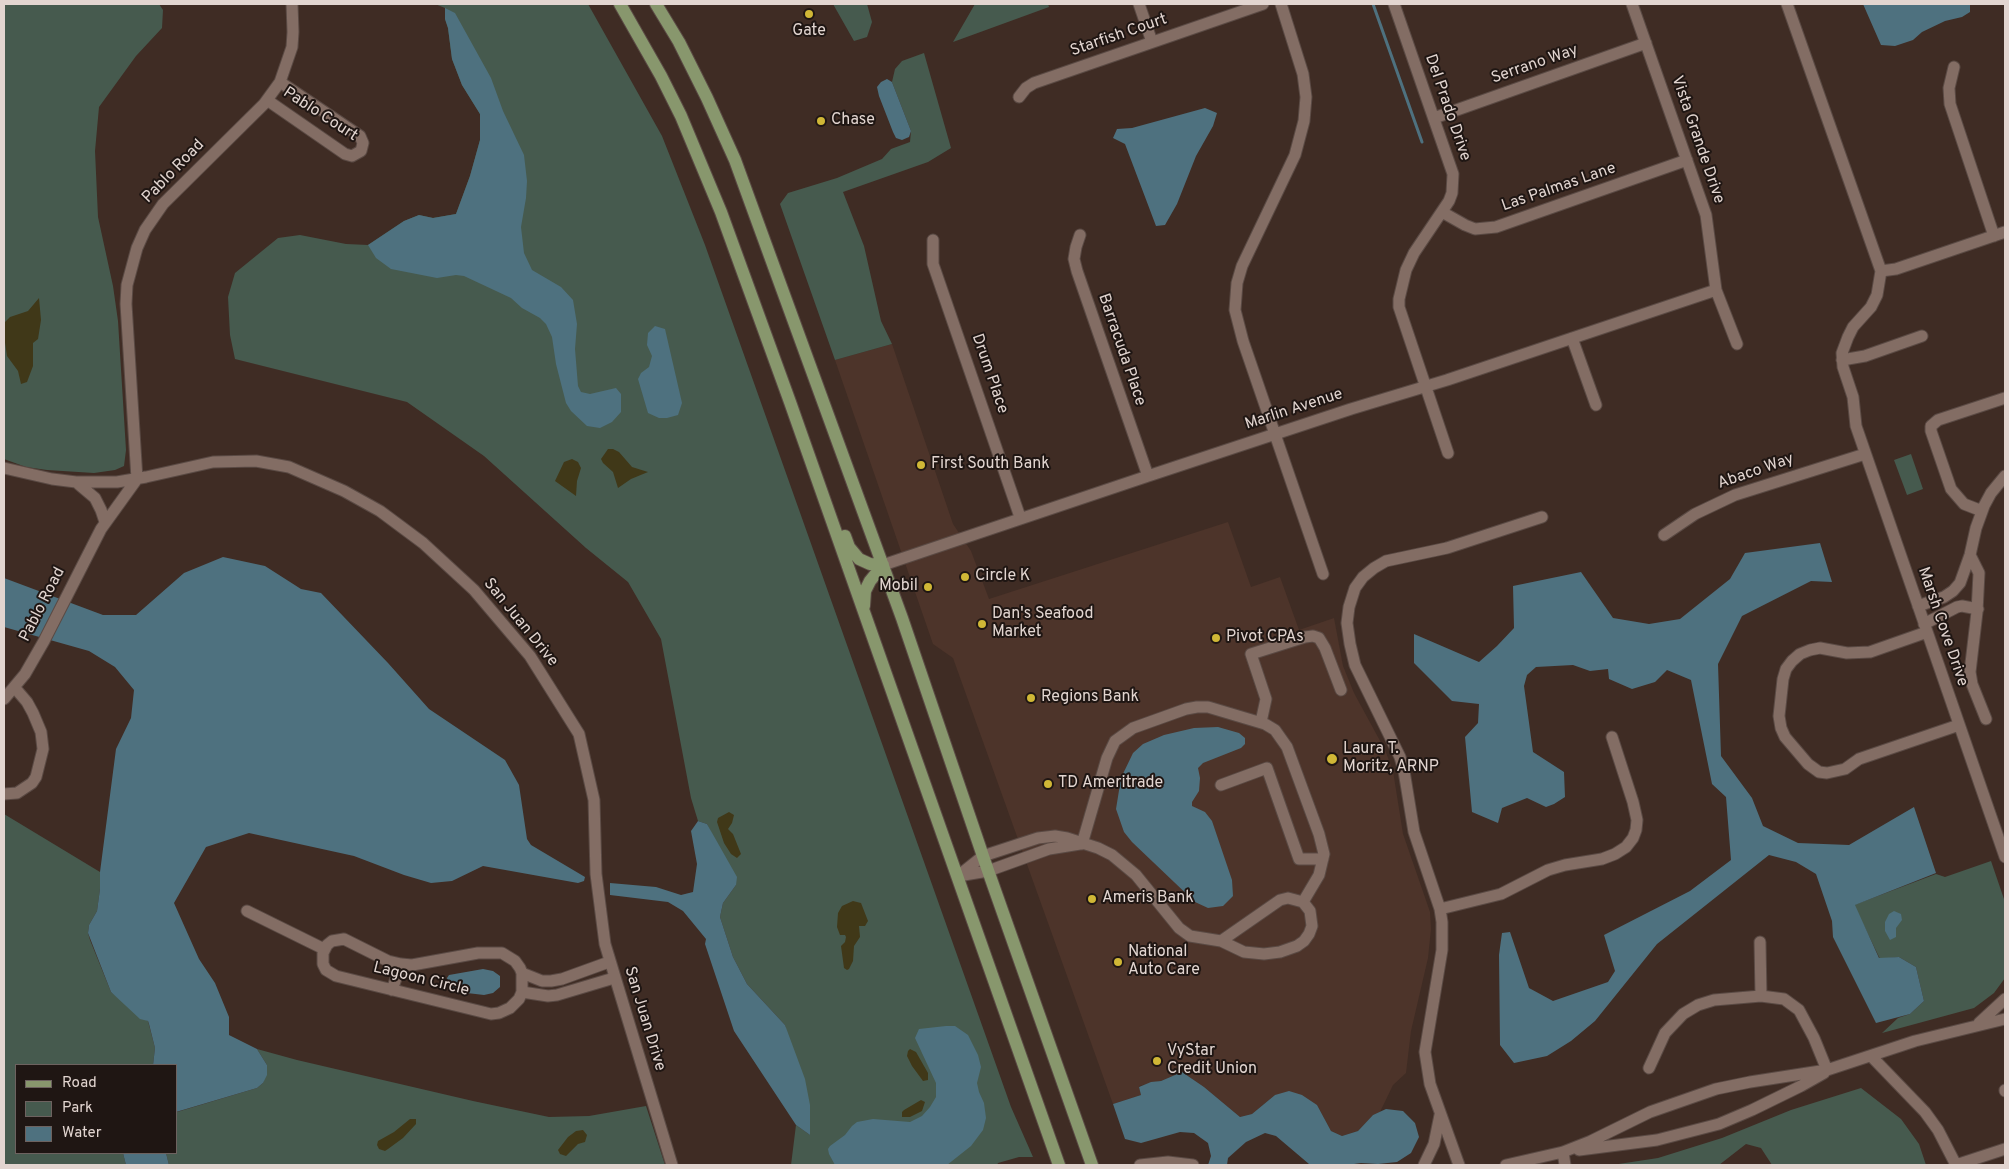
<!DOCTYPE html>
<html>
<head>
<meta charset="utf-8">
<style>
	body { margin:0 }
	#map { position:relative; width:2009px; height:1169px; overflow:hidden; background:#3f2c24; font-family:Overpass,sans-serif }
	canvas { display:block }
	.frame { position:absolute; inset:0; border:5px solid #e2d5d0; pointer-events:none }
	.legend { position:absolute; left:15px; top:1064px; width:162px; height:90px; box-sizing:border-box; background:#1f1613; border:1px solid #6d625f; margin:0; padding:6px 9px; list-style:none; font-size:15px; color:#e2d5d0 }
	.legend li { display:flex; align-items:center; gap:10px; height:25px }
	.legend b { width:25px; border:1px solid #6d625f }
</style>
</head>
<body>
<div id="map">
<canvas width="2009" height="1169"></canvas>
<div class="frame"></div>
<ul class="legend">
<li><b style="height:6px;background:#88976d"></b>Road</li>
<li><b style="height:14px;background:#465a4e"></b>Park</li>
<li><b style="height:14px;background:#4e717f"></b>Water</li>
</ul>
</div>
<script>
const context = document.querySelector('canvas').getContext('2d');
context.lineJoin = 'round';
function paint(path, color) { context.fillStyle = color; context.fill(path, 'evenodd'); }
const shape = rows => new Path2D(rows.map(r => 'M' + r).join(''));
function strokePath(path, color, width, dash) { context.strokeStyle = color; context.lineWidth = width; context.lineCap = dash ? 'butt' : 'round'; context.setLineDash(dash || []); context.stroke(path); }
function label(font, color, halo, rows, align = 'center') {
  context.font = font + ' Overpass,sans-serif'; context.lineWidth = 4; context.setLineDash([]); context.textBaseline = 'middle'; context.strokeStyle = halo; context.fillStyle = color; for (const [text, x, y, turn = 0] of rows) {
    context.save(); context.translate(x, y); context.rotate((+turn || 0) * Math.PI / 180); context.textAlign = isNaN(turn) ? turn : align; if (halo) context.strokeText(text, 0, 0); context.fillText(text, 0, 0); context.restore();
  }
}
paint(shape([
	[892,344,953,524,971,551,989,599,1228,522,1251,587,1280,577,1299,630,1334,618,1343,666,1354,693,1385,750,1393,771,1403,834,1430,912,1431,929,1428,958,1411,1031,1406,1073,1393,1085,1380,1112,1373,1115,1358,1131,1342,1136,1331,1131,1317,1105,1275,1095,1252,1114,1240,1117,1204,1087,1182,1072,1161,1081,1139,1086,1141,1095,1113,1104,953,658,933,644,835,360]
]), '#4d342a');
paint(shape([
	[4,4,159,4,163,10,162,28,136,56,99,107,95,151,98,217,113,286,118,321,126,450,124,466,115,470,94,473,47,470,26,467,4,459],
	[435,4,588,4,662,136,705,245,1011,1107,1033,1157,1019,1157,998,1163,997,1165,791,1165,796,1125,810,1135,785,1025,747,984,733,957,720,917,723,903,736,885,707,824,698,821,691,798,661,639,628,582,586,548,484,456,407,402,235,359,230,335,228,297,235,273,278,238,300,235,346,244,368,245,404,221,419,215,433,218,456,214,470,176,480,140,480,114,462,85,452,59,448,28,445,19,445,8],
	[833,4,867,4,872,22,867,37,854,41],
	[975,4,1048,4,1049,7,953,42],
	[924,53,951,148,928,162,843,192,864,246,881,321,892,344,835,360,780,204,788,193,837,178,882,159,891,149,910,142,911,131,892,82,895,69,902,61],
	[1911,454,1923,489,1907,495,1894,460],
	[4,814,100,872,100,889,97,911,89,925,88,933,90,940,111,992,148,1021,155,1048,153,1065,16,1065,16,1153,123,1153,126,1165,4,1165],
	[1991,861,2005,902,2005,978,1994,993,1974,1008,1882,1033,1898,1018,1910,1014,1924,1001,1916,967,1899,957,1880,959,1854,905,1936,874,1945,877],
	[257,1049,297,1060,473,1101,549,1117,589,1116,646,1106,665,1165,169,1165,166,1153,176,1153,177,1112,257,1088,263,1083,267,1065],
	[1861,1088,1901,1119,1919,1144,1926,1165,1772,1165,1761,1148,1746,1144,1719,1165,1612,1165,1658,1158,1722,1138,1791,1110]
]), '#465a4e');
paint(shape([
	[39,298,41,320,38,339,33,343,33,366,27,382,21,384,18,371,7,356,4,336,4,323,10,317,28,311],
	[608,449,613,449,619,452,632,467,648,472,631,479,618,488,613,472,603,463,601,459],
	[572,459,578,462,581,468,577,481,576,496,555,481,564,462],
	[729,812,734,815,732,823,728,829,733,834,741,854,737,858,731,854,724,843,717,822,718,818],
	[853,901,861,903,868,921,865,926,859,926,860,937,854,946,853,961,849,969,847,970,844,968,841,946,845,942,846,937,845,935,840,935,837,927,838,913,842,906],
	[910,1049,916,1052,928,1073,928,1080,923,1081,912,1066,907,1056,908,1051],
	[921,1100,925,1102,922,1111,910,1117,902,1117,902,1112,904,1110],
	[410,1119,416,1119,416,1124,403,1138,388,1149,385,1151,379,1149,377,1145,378,1141,394,1132],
	[583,1130,587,1135,585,1142,578,1144,566,1156,560,1154,558,1150,568,1137,576,1131]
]), '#403818');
paint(shape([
	[1863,4,1970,4,1970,12,1962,17,1945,21,1922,32,1913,40,1895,46,1881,45],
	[445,8,455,13,491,78,503,111,524,155,527,181,526,198,521,227,524,253,532,270,561,287,573,300,577,324,575,349,578,386,581,392,590,394,616,388,621,394,621,412,612,422,600,428,587,426,571,411,566,403,556,364,552,337,546,324,540,318,522,308,511,298,464,276,456,275,437,278,391,269,376,258,368,245,404,221,419,215,433,218,456,214,470,176,480,140,480,114,462,85,452,59,448,28,445,19],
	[887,79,892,82,911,131,909,137,902,140,896,138,893,132,879,96,877,87,881,82],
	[1205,108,1217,113,1213,126,1196,156,1177,204,1165,225,1156,226,1125,144,1113,138,1117,129,1132,128],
	[655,326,665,329,682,403,678,415,667,418,659,418,648,413,638,379,641,373,649,367,652,356,647,345,648,333],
	[1820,543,1832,582,1811,581,1742,616,1718,664,1721,756,1752,798,1763,826,1798,843,1849,845,1914,807,1936,873,1855,905,1879,958,1899,957,1916,967,1924,1001,1910,1014,1876,1023,1833,937,1832,921,1816,874,1796,862,1769,855,1657,944,1595,1021,1571,1041,1547,1056,1514,1063,1500,1045,1499,955,1502,933,1510,932,1529,988,1553,1001,1608,982,1615,971,1604,935,1690,891,1731,860,1726,797,1712,784,1691,680,1667,670,1655,682,1632,689,1609,679,1608,669,1590,671,1573,665,1536,667,1527,675,1524,686,1533,752,1564,772,1565,797,1554,804,1546,807,1527,798,1502,808,1498,823,1472,812,1465,737,1478,723,1479,704,1452,701,1414,663,1414,634,1479,662,1497,646,1514,628,1513,586,1581,572,1613,618,1649,624,1680,619,1730,579,1745,553],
	[223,557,265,566,301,589,321,593,388,663,429,709,505,760,519,785,527,839,531,845,585,877,584,881,578,883,483,866,452,881,431,883,404,875,354,856,249,833,206,847,174,903,199,959,215,983,229,1017,229,1035,257,1049,267,1065,267,1075,263,1083,257,1088,176,1112,176,1065,153,1065,155,1048,149,1024,148,1021,140,1019,111,992,88,933,89,925,97,911,100,889,100,872,116,749,131,718,134,690,115,667,89,651,4,627,4,578,103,615,136,615,184,573],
	[1218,727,1239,733,1245,738,1245,744,1241,748,1203,763,1198,768,1200,778,1199,791,1192,802,1192,806,1205,812,1212,821,1232,880,1233,896,1223,906,1208,908,1195,902,1132,842,1124,832,1116,809,1121,778,1133,753,1143,744,1164,735,1194,728],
	[698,821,707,824,737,877,736,885,723,903,720,917,733,957,747,984,785,1025,805,1079,810,1105,810,1135,796,1125,734,1031,705,944,706,939,683,911,668,902,610,895,610,883,656,887,681,895,693,892,697,864,691,831],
	[1894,911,1901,914,1902,920,1896,928,1896,937,1890,940,1885,931,1885,922,1889,914],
	[483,969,493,971,500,976,500,987,493,993,484,995,467,993,453,989,448,983,447,978,449,975],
	[946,1026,955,1026,968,1035,978,1055,981,1067,977,1083,979,1092,984,1103,986,1118,983,1130,971,1146,947,1165,835,1165,829,1154,828,1149,830,1146,845,1135,852,1126,857,1122,873,1119,910,1122,922,1116,930,1107,936,1097,936,1083,915,1038,919,1029],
	[1182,1072,1204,1087,1240,1117,1252,1114,1275,1095,1289,1091,1302,1095,1317,1105,1331,1131,1342,1136,1358,1131,1373,1115,1386,1109,1403,1111,1415,1123,1419,1137,1411,1153,1397,1162,1378,1164,1361,1163,1347,1165,1313,1165,1309,1164,1276,1136,1265,1133,1246,1142,1228,1158,1227,1165,1208,1165,1211,1156,1208,1143,1194,1133,1180,1132,1141,1143,1125,1139,1113,1104,1141,1095,1139,1087,1151,1082,1161,1081],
	[123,1153,166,1153,169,1165,126,1165]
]), '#4e717f');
strokePath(shape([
	[1373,4,1422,142]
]), '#4e717f', 3);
const minor = shape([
	[1139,4,1152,42],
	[1281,4,1303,74,1306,97,1304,121,1295,155,1242,266,1237,283,1235,310,1243,341,1323,574],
	[1394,4,1453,174,1452,193,1449,201,1414,253,1406,270,1399,299,1399,307,1448,453],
	[1632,4,1706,215,1716,290,1737,344],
	[1787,4,1881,271,1877,295,1871,307,1853,327,1848,337,1842,353,1843,367,1853,397,1856,426,2005,857],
	[1954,67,1949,88,1950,104,1994,236],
	[1019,97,1026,88,1034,83,1263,4],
	[267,100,345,154,352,156,361,151,363,143,360,136,280,82],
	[1434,118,1646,43],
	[1442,212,1465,225,1475,229,1496,227,1687,160],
	[1080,235,1076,247,1074,259,1077,271,1148,476],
	[933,240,933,264,1020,517],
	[1881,271,1896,269,2005,232],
	[1572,338,1596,405],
	[1842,360,1865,356,1922,336],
	[4,468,52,479,76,482,117,482,146,477,213,462,256,461,289,467,344,491,380,511,423,543,474,590,530,656,579,734,594,800,596,874,605,944,672,1165],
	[76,482,95,498,101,510,105,522],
	[1982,511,1964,504,1951,489,1931,431,1931,426,1938,420,2005,398],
	[1664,535,1695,514,1735,495,1865,454],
	[1970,555,1979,573,1977,612,1970,672,1972,684,1986,719],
	[883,565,1148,476,1351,409,1447,380,1716,290],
	[1918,606,1944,597,1953,591,1960,583,1970,555,1976,528,1984,506,1991,493,2005,476],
	[1924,624,1957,607,1962,606,1978,609],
	[1927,632,1870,652,1847,653,1820,648,1810,650,1800,654,1792,661,1786,669,1783,679,1779,716,1781,728,1785,737,1808,764,1819,772,1827,773,1845,769,1859,759,1959,725],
	[4,699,25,674,44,641,101,529,137,479,126,304,127,285,137,248,145,230,163,204,264,104,280,82,292,47,293,32,292,4],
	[1261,722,1266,699,1251,654,1305,637,1313,636,1319,638,1325,648,1341,690],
	[1221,785,1267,768,1299,859,1323,859],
	[4,794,17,793,32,783,36,777,43,749,41,732,33,713,27,702,15,688],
	[1082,844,1107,758,1115,741,1133,728,1186,709,1197,707,1208,707,1265,724,1275,730,1287,747,1319,834,1324,854,1319,875,1303,902],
	[958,876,983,856,1038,838,1055,836,1067,838,1098,848,1112,855,1136,875,1179,928,1190,936,1221,941,1244,952,1264,954,1280,952,1297,946,1304,941,1309,934,1312,926,1310,911,1303,902,1288,898,1280,900,1221,941],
	[958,876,988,871,1049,849,1080,844],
	[1440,909,1501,894,1548,870,1565,865,1602,859,1615,854,1626,847,1633,838,1636,830,1637,820,1633,802,1612,737],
	[247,911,324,949],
	[344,939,388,961,401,964,412,965,478,953,502,953,515,961,520,968,522,973,522,992,519,999,510,1008,499,1013,491,1014,336,976,326,970,323,964,323,953,327,945,332,941,344,939],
	[1760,942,1761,996],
	[522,973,542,981,551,981,562,979,609,962],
	[392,990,401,964],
	[522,992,548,996,557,995,614,978],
	[1979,1023,2005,999],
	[1871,1056,1925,1112,1938,1130,1956,1165],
	[1649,1068,1665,1033,1683,1014,1698,1005,1714,1000,1761,996,1784,999,1799,1010,1814,1038,1827,1070],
	[2005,1090,2005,1091],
	[1579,1150,1657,1140,1719,1124,1752,1110,1801,1086,1824,1073],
	[1563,1152,1565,1165],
	[1140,1165,1168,1162,1193,1165],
	[1424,1165,1434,1144,1440,1115],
	[1459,1165,1430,1084,1425,1052,1442,950,1442,922,1440,909,1414,832,1404,771,1400,757,1355,665,1350,644,1347,623,1349,607,1355,588,1363,577,1374,568,1386,561,1447,548,1542,517],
	[1506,1165,1563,1152,1591,1141,1650,1112,1716,1089,1750,1082,1827,1070,1915,1041,2005,1019],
	[1956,1165,2005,1149]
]);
const primary = shape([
	[620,4,661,76,681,116,721,212,790,402,1059,1165],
	[656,4,679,42,707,98,735,160,751,204,902,618,985,862,1092,1165],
	[845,536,849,547,859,559,870,564,883,565],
	[864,606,865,591,870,581,883,565]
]);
strokePath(minor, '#5a4a44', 13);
strokePath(primary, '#5a4a44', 14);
strokePath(minor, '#836d64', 11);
strokePath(primary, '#88976d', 12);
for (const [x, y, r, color] of [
	[809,14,5,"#d0b736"],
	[821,121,5,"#d0b736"],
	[921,465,5,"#d0b736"],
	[965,577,5,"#d0b736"],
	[928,587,5,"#d0b736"],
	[982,624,5,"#d0b736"],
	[1216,638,5,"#d0b736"],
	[1031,698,5,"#d0b736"],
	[1332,759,6,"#d0b736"],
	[1048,784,5,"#d0b736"],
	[1092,899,5,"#d0b736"],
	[1118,962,5,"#d0b736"],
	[1157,1061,5,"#d0b736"]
]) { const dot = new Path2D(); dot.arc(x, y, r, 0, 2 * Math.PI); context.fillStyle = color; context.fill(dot); strokePath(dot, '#1f1613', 2); }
label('16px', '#e2d5d0', '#1f1613', [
	["Gate",809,32,"center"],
	["Chase",831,121],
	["First South Bank",931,465],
	["Circle K",975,577],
	["Mobil",918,587,"right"],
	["Dan's Seafood",992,615],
	["Market",992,633],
	["Pivot CPAs",1226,638],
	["Regions Bank",1041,698],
	["Laura T.",1343,750],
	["Moritz, ARNP",1343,768],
	["TD Ameritrade",1058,784],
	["Ameris Bank",1102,899],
	["National",1128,953],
	["Auto Care",1128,971],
	["VyStar",1167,1052],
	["Credit Union",1167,1070]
], 'left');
label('16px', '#e2d5d0', '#1f1613', [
	["Starfish Court",1119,36,-19],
	["Serrano Way",1535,65,-19],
	["Del Prado Drive",1447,108,71],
	["Pablo Court",320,115,33],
	["Vista Grande Drive",1697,140,71],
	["Pablo Road",174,172,-46],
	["Las Palmas Lane",1559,188,-19],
	["Barracuda Place",1121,350,71],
	["Drum Place",989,374,71],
	["Marlin Avenue",1294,410,-18],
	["Abaco Way",1756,472,-19],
	["Pablo Road",43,605,-63],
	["San Juan Drive",520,623,51],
	["Marsh Cove Drive",1942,627,71],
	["Lagoon Circle",421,980,14],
	["San Juan Drive",644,1019,73]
]);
</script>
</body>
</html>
